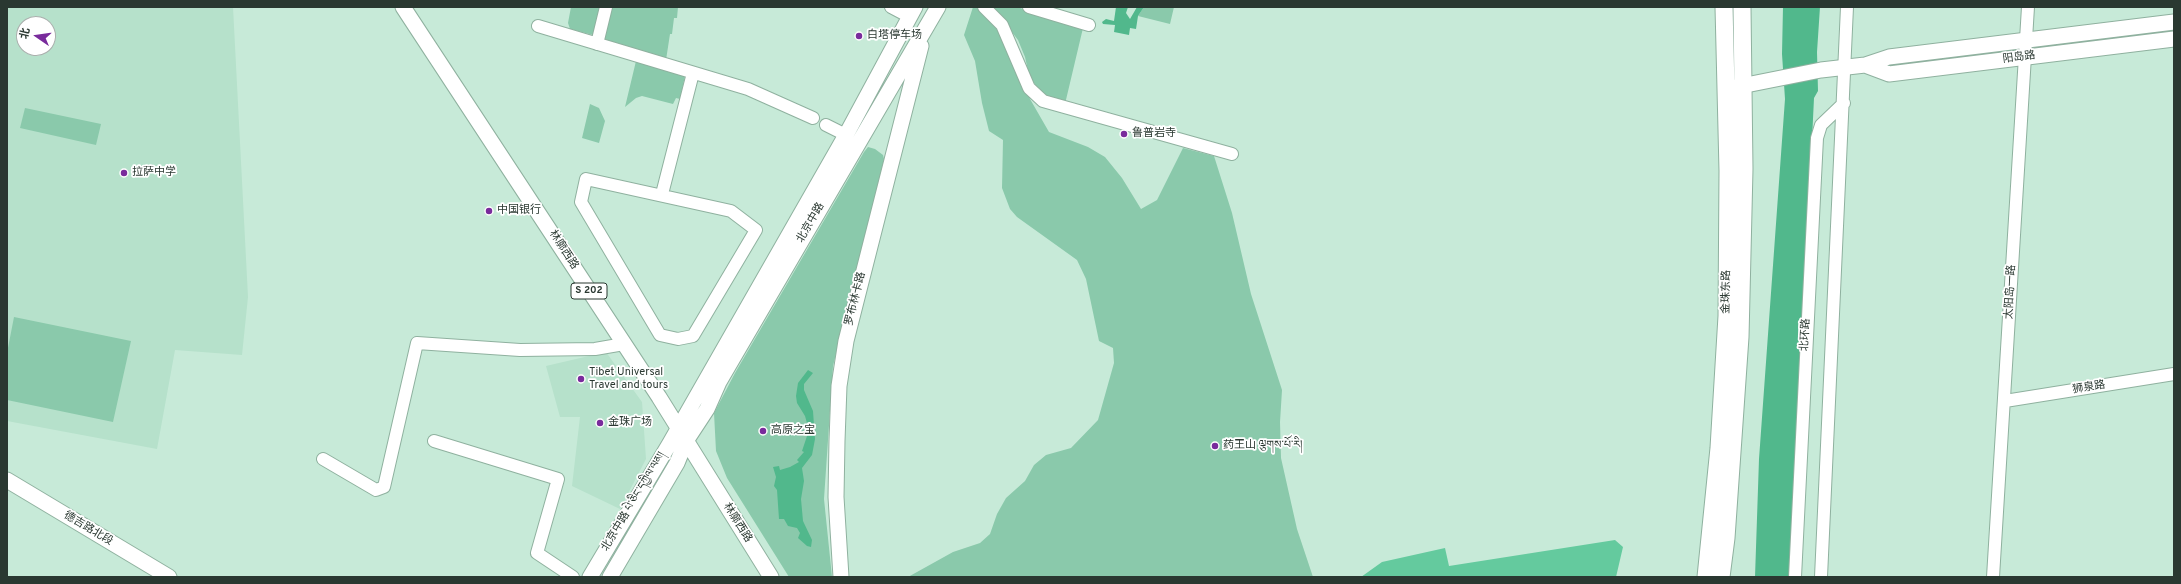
<!DOCTYPE html>
<html>
<head>
<meta charset="utf-8">
<style>
	body { margin:0 }
	#map { position:relative; width:2181px; height:584px; overflow:hidden; background:#c7ead8; font-family:Overpass,"Noto Sans SC",sans-serif }
	canvas { display:block }
	.frame { position:absolute; inset:0; border:8px solid #2a3831; pointer-events:none }
	.north { position:absolute; left:16px; top:16px; width:40px; height:40px; box-sizing:border-box; background:#fff; border:1px solid #aaafad; border-radius:50%; rotate:283deg; font-size:11px; font-weight:700; line-height:16px; text-align:center; color:#2a3831 }
	.north::after { content:''; display:block; margin:auto; width:14px; height:18px; background:#792b9c; clip-path:polygon(50% 0,100% 100%,50% 72%,0 100%) }
</style>
</head>
<body>
<div id="map">
<canvas width="2181" height="584"></canvas>
<div class="frame"></div>
<div class="north">北</div>
</div>
<script>
const context = document.querySelector('canvas').getContext('2d');
context.lineJoin = 'round';
function paint(path, color) { context.fillStyle = color; context.fill(path, 'evenodd'); }
const shape = rows => new Path2D(rows.map(r => 'M' + r).join(''));
function strokePath(path, color, width, dash) { context.strokeStyle = color; context.lineWidth = width; context.lineCap = dash ? 'butt' : 'round'; context.setLineDash(dash || []); context.stroke(path); }
function label(font, color, halo, rows, align = 'center') {
  context.font = font + ' Overpass,"Noto Sans SC","Noto Serif Tibetan",sans-serif'; context.lineWidth = 3.5; context.setLineDash([]); context.textBaseline = 'middle'; context.strokeStyle = halo; context.fillStyle = color; for (const [text, x, y, turn = 0] of rows) {
    context.save(); context.translate(x, y); context.rotate((+turn || 0) * Math.PI / 180); context.textAlign = isNaN(turn) ? turn : align; if (halo) context.strokeText(text, 0, 0); context.fillText(text, 0, 0); context.restore();
  }
}
paint(shape([
	[7,7,233,7,248,297,242,355,175,350,157,449,7,421],
	[24,24,48,24,48,48,24,48],
	[606,352,642,402,646,459,620,509,572,486,580,417,560,417,546,366]
]), '#b6e1cb');
paint(shape([
	[571,7,602,7,593,35,570,29,568,23],
	[611,7,678,7,677,18,674,18,672,34,670,34,666,60,604,39],
	[973,7,979,7,993,22,1020,72,1030,99,1049,132,1088,147,1105,157,1122,178,1141,209,1157,200,1183,148,1214,156,1232,213,1251,294,1282,390,1280,422,1281,458,1297,529,1313,577,908,577,953,552,980,543,990,534,997,514,1006,498,1025,481,1034,465,1046,455,1071,448,1098,420,1114,363,1113,348,1099,341,1086,279,1077,260,1017,217,1010,209,1002,188,1003,140,989,131,982,103,975,61,964,35],
	[993,7,1017,7,1083,28,1065,104,1045,95,1036,86,1029,75,1025,57,1018,40],
	[1144,7,1174,7,1170,24,1138,16],
	[636,61,685,76,680,99,676,98,673,104,642,96,636,98,625,107],
	[590,104,599,108,605,121,599,143,582,138],
	[25,108,101,124,96,145,20,128],
	[868,147,875,149,883,155,884,159,833,366,824,499,832,577,789,577,727,478,716,451,714,413,735,373,864,152],
	[14,317,131,341,113,422,7,400,7,353]
]), '#8ac9ab');
paint(shape([
	[1615,540,1623,547,1616,577,1361,577,1382,562,1445,548,1449,566]
]), '#64ca9e');
paint(shape([
	[1116,7,1128,7,1126,13,1130,19,1137,7,1144,7,1138,16,1136,29,1130,28,1129,35,1114,32,1115,25,1103,24,1102,22,1106,19,1114,21],
	[1783,7,1820,7,1817,52,1818,91,1814,98,1791,577,1755,577,1759,459,1785,99,1782,54],
	[808,370,813,373,804,384,804,390,813,411,815,439,812,455,802,468,804,481,801,499,803,521,812,540,811,547,807,546,798,538,800,533,797,528,788,526,784,519,779,519,777,490,774,486,776,477,773,467,779,466,780,470,790,467,799,462,797,460,804,452,802,451,809,430,805,416,797,403,796,396,798,383]
]), '#51b88c');
const minor = shape([
	[891,7,910,17],
	[984,7,1002,25,1029,88,1043,101,1232,154],
	[1029,7,1089,25],
	[538,26,748,89,813,118],
	[597,44,606,7],
	[826,125,846,135],
	[586,179,731,211,756,230,693,336,678,339,660,335,581,202,586,179],
	[662,194,693,73],
	[2005,401,2174,374],
	[434,441,558,479,537,553,573,577],
	[323,459,376,490,384,487,417,343,520,350,595,349,624,344],
	[1795,577,1817,138,1821,125,1844,103],
	[1821,577,1847,7],
	[1993,577,2028,7]
]);
const major = shape([
	[403,7,659,397,771,577],
	[1865,65,1889,74,2174,39],
	[1731,88,1821,70,1865,65,1889,57,2174,22],
	[7,480,169,577],
	[590,577,670,443,846,135,915,7],
	[610,577,677,463,686,441,707,409,719,382,938,7],
	[841,577,836,497,837,441,839,386,846,341,921,46]
]);
const highway = shape([
	[1706,577,1719,448,1727,316,1728,171,1724,7],
	[1721,577,1726,538,1740,337,1744,169,1742,7]
]);
strokePath(minor, '#8fb19f', 14);
strokePath(major, '#8fb19f', 17);
strokePath(highway, '#8fb19f', 19);
strokePath(minor, '#fff', 12);
strokePath(major, '#fff', 15);
strokePath(highway, '#fff', 17);
for (const [x, y, r, color] of [
	[859,36,4,"#792b9c"],
	[1124,134,4,"#792b9c"],
	[124,173,4,"#792b9c"],
	[489,211,4,"#792b9c"],
	[581,379,4,"#792b9c"],
	[600,423,4,"#792b9c"],
	[763,431,4,"#792b9c"],
	[1215,446,4,"#792b9c"]
]) { const dot = new Path2D(); dot.arc(x, y, r, 0, 2 * Math.PI); context.fillStyle = color; context.fill(dot); strokePath(dot, '#fff', 1.5); }
for (const [x, y, w] of [
	[589,291,36]
]) { const box = new Path2D(); box.roundRect(x - w / 2, y - 8, w, 16, 3); context.fillStyle = '#fff'; context.fill(box); strokePath(box, '#2a3831', 1); }
label('bold 10px', '#2a3831', null, [
	["S 202",589,291]
]);
label('11px', '#2a3831', '#fff', [
	["白塔停车场",867,36],
	["鲁普岩寺",1132,134],
	["拉萨中学",132,173],
	["中国银行",497,211],
	["Tibet Universal",589,373],
	["Travel and tours",589,386],
	["金珠广场",608,423],
	["高原之宝",771,431],
	["药王山 ལྕགས་པོ་རི།",1223,446]
], 'left');
label('11px', '#2a3831', '#fff', [
	["阳岛路",2019,58,-7],
	["北京中路",811,223,-60],
	["林廓西路",563,250,57],
	["金珠东路",1727,292,-89],
	["太阳岛一路",2011,292,-87],
	["罗布林卡路",856,299,-76],
	["北环路",1806,335,-87],
	["狮泉路",2089,388,-9],
	["北京中路 པེ་ཅིང་དཀྱིལ་ལམ།",634,502,-59],
	["林廓西路",737,523,58],
	["德吉路北段",88,529,31]
]);
</script>
</body>
</html>
